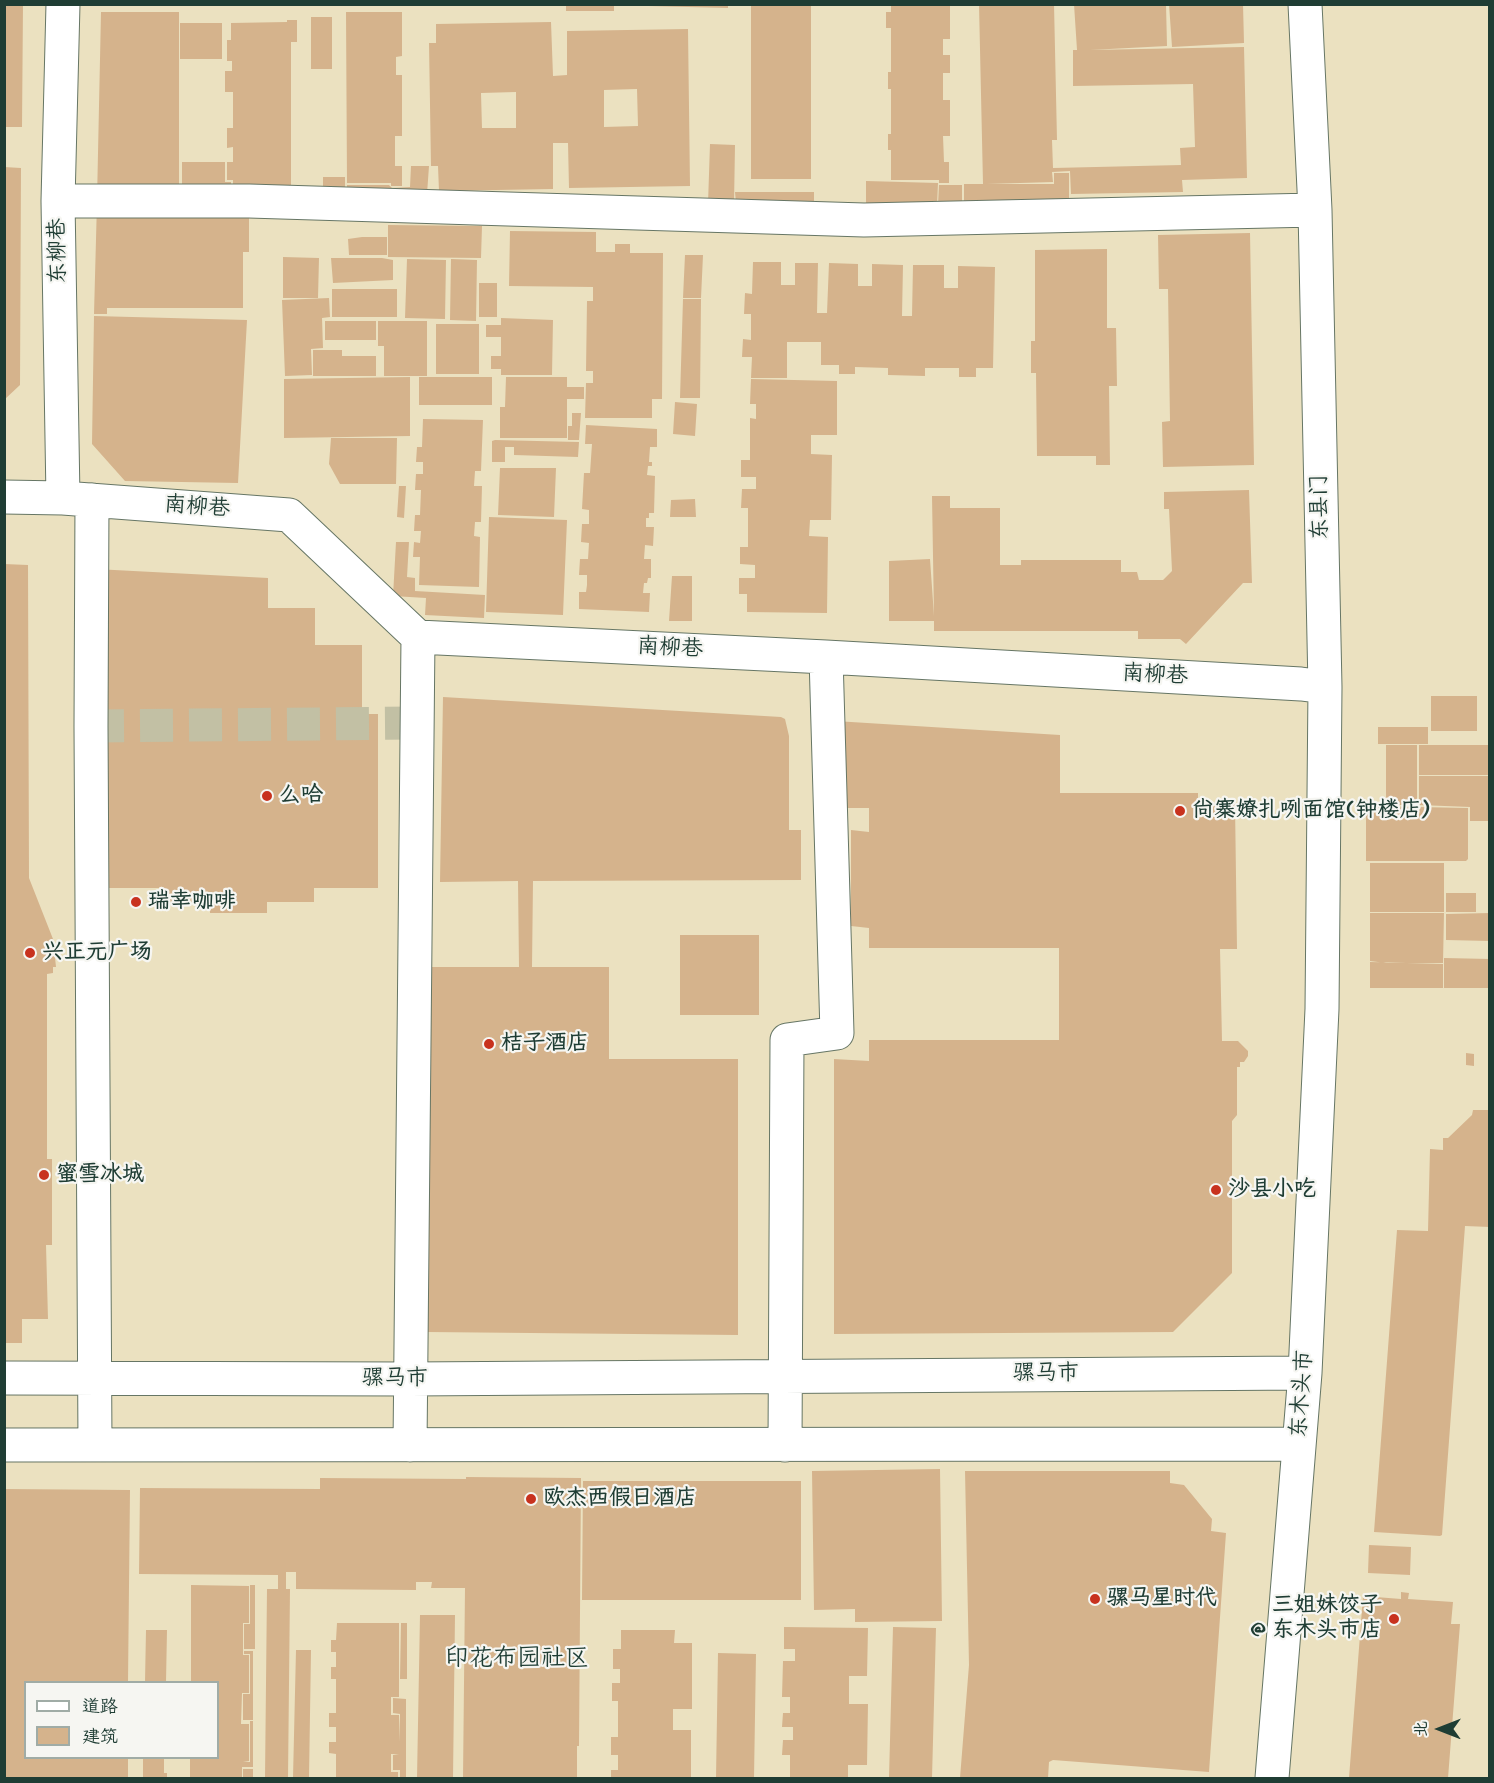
<!DOCTYPE html>
<html>
<head>
<meta charset="utf-8">
<style>
	body { margin:0 }
	#map { position:relative; width:1494px; height:1783px; overflow:hidden; background:#ebe1c0; font-family:Mynerve,"LXGW WenKai TC",sans-serif }
	canvas { display:block }
	.frame { position:absolute; inset:0; border:6px solid #1f3d34; pointer-events:none }
	.legend { position:absolute; left:24px; top:1681px; width:195px; height:78px; box-sizing:border-box; background:#f6f6f2; border:2px solid #a0aca6; margin:0; padding:8px 10px; list-style:none; font-size:18px; color:#1f3d34 }
	.legend li { display:flex; align-items:center; gap:12px; height:30px }
	.legend b { width:30px; border:2px solid #a0aca6 }
	.north { position:absolute; left:1410px; top:1699px; width:60px; height:60px; -webkit-text-stroke:4px #f6f6f2; paint-order:stroke; rotate:270deg; font-size:16px; font-weight:700; line-height:24px; text-align:center; color:#1f3d34 }
	.north::after { content:''; display:block; margin:auto; width:21px; height:27px; background:#1f3d34; clip-path:polygon(50% 0,100% 100%,50% 72%,0 100%) }
</style>
</head>
<body>
<div id="map">
<canvas width="1494" height="1783"></canvas>
<div class="frame"></div>
<ul class="legend">
<li><b style="height:8px;background:#fff"></b>道路</li>
<li><b style="height:16px;background:#d5b38c"></b>建筑</li>
</ul>
<div class="north">北</div>
</div>
<script>
const context = document.querySelector('canvas').getContext('2d');
context.lineJoin = 'round';
function paint(path, color) { context.fillStyle = color; context.fill(path, 'evenodd'); }
const shape = rows => new Path2D(rows.map(r => 'M' + r).join(''));
function strokePath(path, color, width, dash) { context.strokeStyle = color; context.lineWidth = width; context.lineCap = dash ? 'butt' : 'round'; context.setLineDash(dash || []); context.stroke(path); }
function label(font, color, halo, rows, align = 'center') {
  context.font = font + ' Mynerve,"LXGW WenKai TC",sans-serif'; context.lineWidth = 4.5; context.setLineDash([]); context.textBaseline = 'middle'; context.strokeStyle = halo; context.fillStyle = color; for (const [text, x, y, turn = 0] of rows) {
    context.save(); context.translate(x, y); context.rotate((+turn || 0) * Math.PI / 180); context.textAlign = isNaN(turn) ? turn : align; if (halo) context.strokeText(text, 0, 0); context.fillText(text, 0, 0); context.restore();
  }
}
paint(shape([
	[4,4,23,4,22,127,4,127],
	[566,4,614,4,614,11,566,11],
	[648,4,728,4,728,8,648,6],
	[751,4,811,4,811,179,751,179],
	[891,4,950,4,950,39,943,39,943,55,950,55,950,73,943,73,943,100,950,100,950,136,943,136,944,162,949,162,949,183,939,183,939,180,891,180,891,150,888,150,888,134,891,134,891,89,888,89,888,72,891,72,891,28,886,28,886,12,891,12],
	[979,4,1054,4,1057,140,1052,140,1053,168,1181,165,1180,148,1195,147,1193,84,1073,86,1073,50,1077,50,1074,4,1166,4,1167,46,1090,50,1244,47,1247,178,1182,180,1183,192,1071,194,1070,171,1052,172,1053,182,987,184,1054,184,1054,173,1069,173,1069,207,964,205,964,184,983,184],
	[1169,4,1243,4,1244,43,1172,47],
	[101,12,179,12,179,200,97,200],
	[346,12,402,12,402,56,396,57,396,75,402,75,402,136,395,136,395,166,402,166,402,186,391,186,391,183,347,183],
	[311,17,332,17,332,69,311,69],
	[287,20,297,20,297,42,291,42,291,200,233,200,233,180,227,180,227,162,233,162,233,147,227,148,227,128,233,128,233,92,225,92,225,71,232,71,232,61,227,61,227,40,231,40,231,23,287,22],
	[551,22,553,76,567,75,567,31,688,29,690,186,569,188,568,143,553,143,553,189,439,191,438,166,431,166,429,43,436,43,436,24],
	[637,89,638,126,604,127,604,90],
	[516,92,516,128,482,128,481,93],
	[180,23,222,23,222,59,180,59],
	[710,144,735,145,734,204,708,204],
	[182,162,225,162,225,182,231,182,231,200,182,200],
	[411,166,429,166,427,194,347,194,347,185,389,185,392,188,410,187],
	[4,167,21,168,20,385,4,400],
	[323,177,345,177,345,200,323,200],
	[866,181,938,183,937,205,866,203],
	[939,185,962,185,962,205,938,205],
	[735,192,814,192,814,203,736,203],
	[97,202,249,202,249,252,243,252,243,308,107,308,107,314,94,314],
	[388,225,482,226,481,258,388,257],
	[510,231,596,232,596,252,615,252,615,244,630,244,630,253,663,253,662,399,652,399,652,418,585,418,586,383,593,383,593,371,586,371,587,301,593,301,593,287,509,286],
	[1250,233,1254,465,1163,467,1162,422,1170,421,1168,289,1159,289,1158,235],
	[362,237,387,237,387,255,349,255,348,239],
	[1107,249,1107,328,1116,328,1117,386,1109,386,1110,465,1096,465,1096,456,1037,456,1036,373,1031,373,1031,341,1035,341,1035,250],
	[685,255,703,255,701,298,683,298],
	[283,257,319,258,318,298,283,298],
	[331,258,382,258,393,260,393,280,333,283],
	[407,259,446,260,445,319,405,318],
	[451,259,477,260,476,321,450,320],
	[753,262,781,262,781,285,795,285,795,263,818,263,817,313,827,313,829,263,858,264,858,286,872,286,872,264,903,265,902,316,912,316,913,265,944,265,944,288,958,288,958,266,995,267,993,368,976,368,976,377,959,377,959,368,925,368,925,376,888,375,888,368,855,367,855,374,839,374,839,365,821,365,821,342,787,342,787,378,751,378,752,357,742,357,743,339,751,340,751,314,744,314,745,293,752,294],
	[479,283,497,283,497,317,479,317],
	[332,289,397,289,397,317,332,317],
	[329,298,330,317,322,318,323,348,311,349,312,375,285,376,282,300],
	[683,299,701,299,700,398,680,398],
	[94,316,247,320,238,483,125,481,92,444],
	[501,318,553,320,552,375,501,375,501,369,491,369,491,356,501,356,501,337,486,337,486,325,501,325],
	[325,321,376,321,376,340,325,340],
	[378,321,427,321,427,376,384,376,384,346,378,346],
	[436,324,479,324,479,374,436,374],
	[313,350,342,350,342,356,376,356,376,376,313,376],
	[410,377,410,436,284,438,284,379],
	[419,377,492,377,492,405,419,405],
	[506,377,567,377,567,387,584,387,584,399,567,399,567,438,500,438,500,407,505,407],
	[751,379,837,381,837,435,811,435,811,454,832,455,831,520,810,520,809,536,828,537,827,613,747,612,747,594,739,594,739,578,755,578,755,565,740,564,740,547,748,547,748,508,741,508,742,489,756,489,756,477,741,477,741,460,750,460,750,418,756,419,756,404,750,404],
	[675,402,697,404,695,436,673,434],
	[572,413,581,413,579,440,568,440,568,426,572,426],
	[423,419,483,420,481,471,475,471,474,486,482,486,481,522,475,522,474,536,480,537,479,587,419,585,420,557,413,557,414,542,420,543,421,531,414,531,415,515,420,515,421,490,415,490,416,474,423,474,423,462,416,462,417,447,422,447],
	[586,425,657,429,657,447,650,447,649,462,652,462,652,466,648,466,647,475,655,476,654,513,649,513,649,518,646,518,646,527,654,527,653,546,645,545,644,559,651,559,651,578,648,578,647,583,644,583,643,593,650,593,649,612,579,609,579,592,586,592,587,585,587,575,579,575,580,559,588,559,589,543,581,542,582,524,589,524,589,510,582,509,584,473,590,473,592,444,585,444],
	[331,438,397,438,396,484,340,484,329,464],
	[495,440,579,442,578,457,514,455,514,447,505,447,505,462,492,462,492,441],
	[500,468,556,468,554,517,498,515],
	[399,486,406,486,404,518,397,517],
	[1249,490,1252,583,1243,583,1186,644,1180,639,1138,639,1138,631,934,631,934,621,889,621,889,561,930,559,934,616,932,496,950,496,950,508,1000,508,1000,565,1021,565,1021,560,1121,560,1121,572,1137,572,1139,580,1163,580,1172,571,1169,509,1164,509,1164,492],
	[695,499,696,517,670,517,671,500],
	[489,517,567,520,563,615,486,612],
	[396,542,409,542,407,577,415,578,415,591,485,595,484,618,425,615,426,598,393,596],
	[4,564,28,565,29,878,53,939,56,967,53,967,53,973,47,974,47,1159,52,1159,52,1245,46,1245,48,1319,22,1319,22,1343,4,1343],
	[95,569,268,578,268,608,315,608,315,645,362,645,362,714,378,714,378,888,314,888,314,902,267,902,267,913,210,913,210,903,160,903,160,888,95,888],
	[672,576,692,576,692,621,669,621],
	[1431,696,1477,696,1477,731,1431,731],
	[443,697,781,717,785,719,789,736,789,830,801,830,801,880,533,881,532,967,609,967,609,1059,738,1059,738,1335,427,1332,424,967,519,967,518,881,440,882],
	[835,721,1060,735,1060,793,1198,793,1198,806,1235,804,1237,949,1220,949,1222,1041,1238,1041,1248,1051,1248,1056,1244,1062,1240,1062,1240,1067,1237,1067,1237,1115,1232,1121,1232,1273,1173,1332,834,1334,834,1059,869,1061,869,1040,1059,1040,1059,948,869,948,869,928,851,926,851,830,869,832,869,808,837,808],
	[1378,727,1428,727,1428,744,1378,744],
	[1386,745,1417,745,1417,805,1386,805],
	[1419,745,1489,745,1489,775,1419,775],
	[1419,776,1489,776,1490,821,1470,821,1470,807,1419,805],
	[1366,806,1468,808,1468,859,1466,861,1366,861],
	[1370,863,1444,863,1444,912,1370,912],
	[1446,893,1476,893,1476,912,1446,912],
	[1370,913,1444,913,1443,963,1386,963,1370,961],
	[1490,913,1490,941,1446,940,1446,914],
	[680,935,759,935,759,1015,680,1015],
	[1444,958,1490,959,1490,988,1444,988],
	[1370,962,1443,964,1443,988,1370,988],
	[1466,1053,1474,1054,1474,1066,1466,1065],
	[1473,1110,1490,1110,1490,1227,1465,1226,1442,1535,1440,1536,1374,1532,1397,1230,1428,1231,1430,1149,1443,1150,1443,1138,1448,1138,1472,1115],
	[940,1469,942,1621,855,1622,855,1609,814,1610,812,1471],
	[965,1471,1170,1471,1170,1483,1184,1485,1212,1519,1211,1531,1226,1533,1209,1772,1053,1760,1049,1762,1048,1778,960,1778,969,1665],
	[466,1477,581,1478,579,1746,577,1746,577,1778,463,1778,465,1588,431,1588,432,1582,416,1582,416,1590,296,1589,296,1572,286,1572,286,1589,290,1589,288,1778,265,1778,267,1589,278,1589,278,1575,139,1574,140,1488,320,1489,320,1478,466,1479],
	[583,1481,801,1481,801,1600,582,1600],
	[4,1489,130,1490,128,1682,26,1682,26,1758,128,1758,128,1778,4,1778],
	[1369,1545,1411,1547,1410,1575,1368,1573],
	[191,1585,249,1586,249,1623,243,1623,243,1655,249,1655,249,1693,242,1693,241,1724,249,1724,249,1761,243,1762,250,1762,250,1721,253,1721,253,1767,242,1767,242,1778,190,1778,190,1758,218,1758,218,1682,191,1682],
	[250,1585,255,1585,255,1649,244,1649,244,1624,250,1624],
	[1401,1592,1409,1593,1408,1599,1453,1602,1451,1624,1460,1624,1448,1778,1349,1778,1363,1596,1401,1599],
	[420,1615,455,1615,453,1778,417,1778],
	[337,1623,399,1623,399,1697,391,1697,391,1715,399,1715,400,1742,400,1714,393,1713,393,1698,406,1699,406,1778,400,1778,400,1770,393,1770,393,1755,399,1754,391,1754,391,1772,398,1772,398,1778,336,1778,336,1754,329,1753,329,1742,336,1742,336,1727,329,1727,329,1713,336,1713,336,1679,331,1679,331,1667,336,1667,336,1652,331,1652,331,1640,336,1640],
	[401,1623,407,1623,407,1679,400,1679],
	[784,1627,868,1628,867,1676,849,1676,849,1704,868,1704,867,1765,848,1765,848,1778,790,1778,790,1755,782,1755,783,1740,793,1740,793,1727,782,1727,783,1713,790,1713,790,1697,782,1697,783,1661,795,1661,795,1649,784,1649],
	[893,1627,936,1628,932,1778,889,1778],
	[146,1630,167,1630,166,1682,145,1682],
	[621,1630,675,1630,674,1643,692,1643,692,1709,673,1709,673,1730,691,1730,691,1778,611,1778,611,1770,618,1770,618,1755,611,1755,611,1737,618,1737,618,1701,612,1701,612,1683,620,1683,620,1669,613,1669,613,1649,621,1649],
	[296,1650,311,1650,309,1778,293,1778],
	[244,1651,253,1651,253,1720,243,1720,243,1694,250,1694,250,1654,244,1654],
	[718,1653,756,1654,754,1778,716,1778],
	[143,1758,164,1758,164,1773,167,1773,167,1778,143,1778],
	[243,1769,253,1769,253,1778,243,1778]
]), '#d5b38c');
strokePath(shape([
	[91,726,417,723]
]), '#c2c0a4', 33, [33, 16]);
const minor = shape([
	[58,201,249,201,864,220,1315,210],
	[4,497,63,498,289,515,418,637,826,657,1301,684,1325,687],
	[63,498,58,201,63,4],
	[92,500,91,726,95,1445],
	[4,1378,410,1379,1305,1373],
	[4,1445,1299,1444],
	[410,1445,418,637],
	[785,1445,787,1040,837,1033,826,657],
	[1272,1778,1305,1373,1322,1009,1325,687,1315,210,1305,4]
]);
strokePath(minor, '#667665', 35);
strokePath(minor, '#fff', 33);
for (const [x, y, r, color] of [
	[267,796,6,"#c8321e"],
	[1180,811,6,"#c8321e"],
	[136,902,6,"#c8321e"],
	[30,953,6,"#c8321e"],
	[489,1044,6,"#c8321e"],
	[44,1175,6,"#c8321e"],
	[1216,1190,6,"#c8321e"],
	[531,1499,6,"#c8321e"],
	[1095,1599,6,"#c8321e"],
	[1394,1619,6,"#c8321e"]
]) { const dot = new Path2D(); dot.arc(x, y, r, 0, 2 * Math.PI); context.fillStyle = color; context.fill(dot); strokePath(dot, '#f6f6f2', 2); }
label('22px', '#1f3d34', '#f6f6f2', [
	["东柳巷",59,251,-91],
	["东县门",1321,507,-91],
	["南柳巷",197,508,4],
	["南柳巷",670,649,3],
	["南柳巷",1155,676,3],
	["骡马市",1046,1374],
	["骡马市",395,1379],
	["东木头市",1303,1394,-86]
]);
label('bold 22px', '#1f3d34', '#f6f6f2', [
	["么哈",279,796],
	["尚寨嫽扎咧面馆(钟楼店)",1192,811],
	["瑞幸咖啡",148,902],
	["兴正元广场",42,953],
	["桔子酒店",501,1044],
	["蜜雪冰城",56,1175],
	["沙县小吃",1228,1190],
	["欧杰西假日酒店",543,1499],
	["骡马星时代",1107,1599],
	["三姐妹饺子",1382,1606,"right"],
	["@ 东木头市店",1382,1631,"right"]
], 'left');
label('24px', '#1f3d34', '#f6f6f2', [
	["印花布园社区",517,1660]
]);
</script>
</body>
</html>
